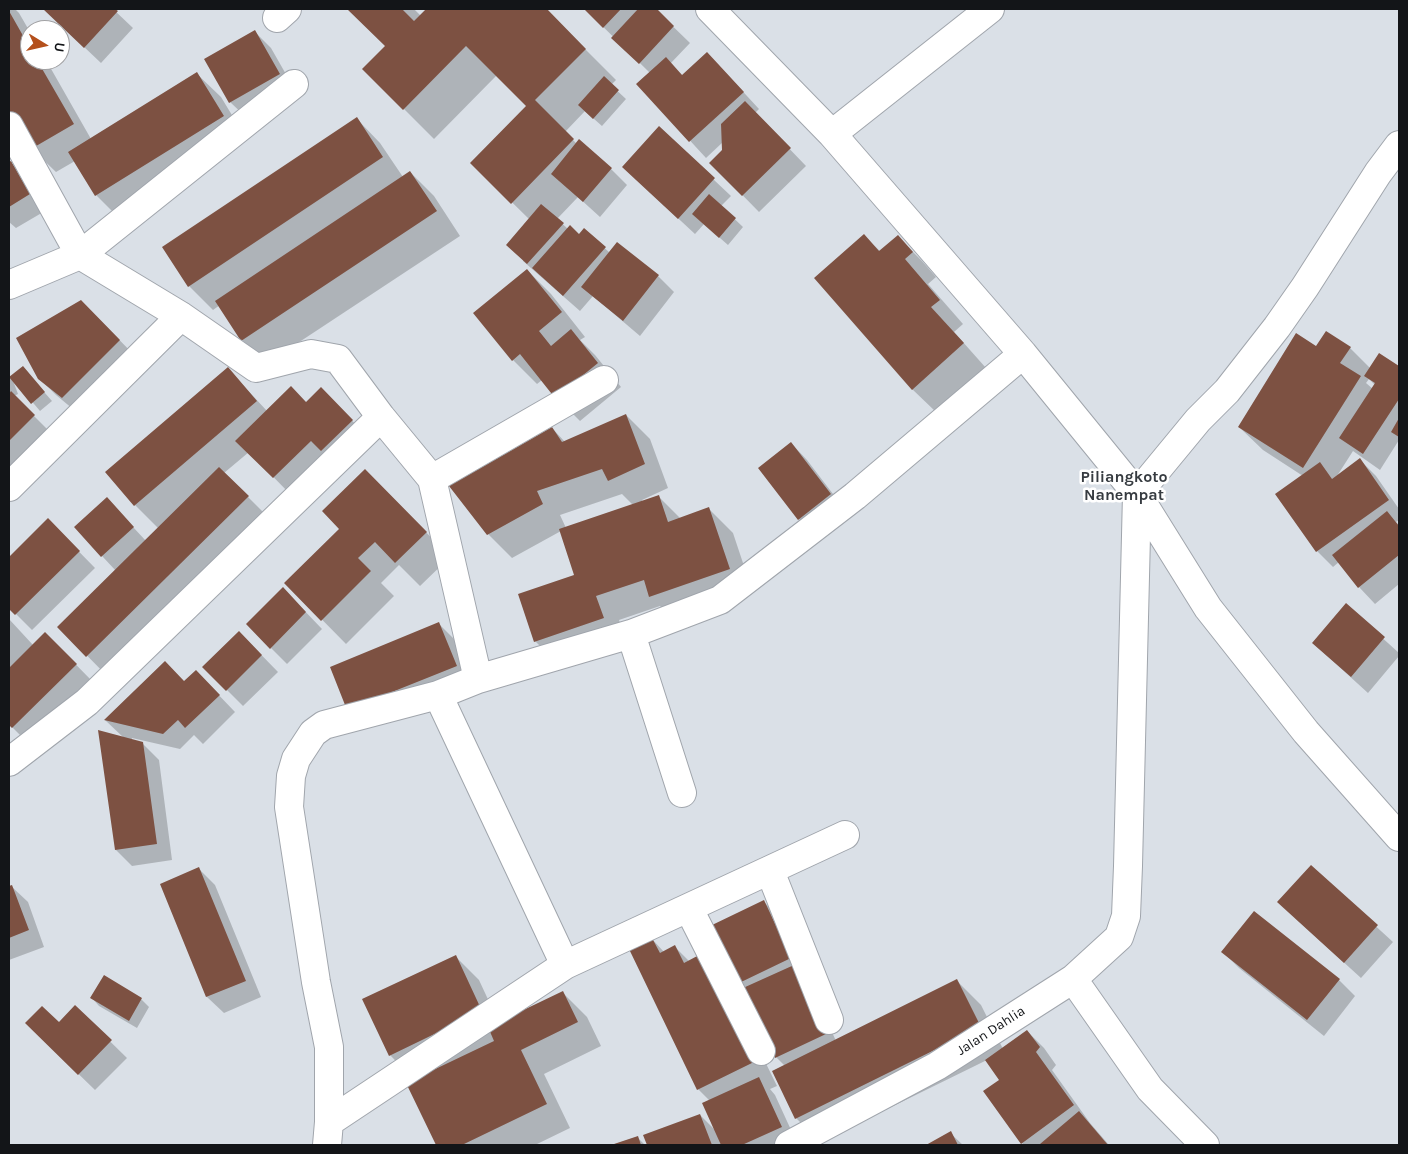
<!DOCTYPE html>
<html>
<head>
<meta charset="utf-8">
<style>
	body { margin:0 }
	#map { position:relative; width:1408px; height:1154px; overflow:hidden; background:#dae0e7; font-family:Karla,sans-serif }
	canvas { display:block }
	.frame { position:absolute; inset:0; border:10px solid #131518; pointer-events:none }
	.north { position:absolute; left:20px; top:20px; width:50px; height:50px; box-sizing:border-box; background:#fff; border:1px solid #a1a1a3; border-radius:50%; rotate:99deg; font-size:14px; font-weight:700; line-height:20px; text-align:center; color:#131518 }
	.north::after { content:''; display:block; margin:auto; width:18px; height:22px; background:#b4501c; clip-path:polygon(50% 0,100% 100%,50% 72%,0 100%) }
</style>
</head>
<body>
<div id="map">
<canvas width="1408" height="1154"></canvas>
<div class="frame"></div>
<div class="north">U</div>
</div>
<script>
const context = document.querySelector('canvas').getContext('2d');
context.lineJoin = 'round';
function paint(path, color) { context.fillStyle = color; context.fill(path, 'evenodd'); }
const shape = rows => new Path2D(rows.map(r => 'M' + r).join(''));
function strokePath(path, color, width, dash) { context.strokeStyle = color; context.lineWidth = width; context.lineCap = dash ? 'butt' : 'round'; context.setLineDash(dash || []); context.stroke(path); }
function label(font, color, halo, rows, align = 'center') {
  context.font = font + ' Karla,sans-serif'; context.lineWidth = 5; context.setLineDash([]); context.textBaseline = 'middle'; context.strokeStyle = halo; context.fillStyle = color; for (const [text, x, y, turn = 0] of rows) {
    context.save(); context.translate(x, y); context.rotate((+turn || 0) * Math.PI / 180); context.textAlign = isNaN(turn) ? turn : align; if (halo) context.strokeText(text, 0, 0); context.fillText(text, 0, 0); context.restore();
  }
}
paint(shape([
	[9,9,15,9,19,13,30,32,30,60,46,60,91,139,197,74,221,97,247,140,120,219,96,195,75,161,56,172,32,149,9,109],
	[44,9,113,9,133,28,101,63],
	[349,9,414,9,421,16,428,9,472,9,474,11,476,9,545,9,616,80,611,85,626,99,602,126,585,111,565,132,577,144,611,169,627,185,600,217,578,197,557,219,568,229,579,235,585,230,610,253,658,276,674,292,640,336,593,296,580,311,523,261,529,219,472,163,527,106,497,75,434,139,364,69,386,46],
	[585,9,655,9,690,43,670,64,683,76,723,70,759,109,755,113,806,166,759,212,711,163,724,150,723,142,706,158,638,84,650,73],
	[254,31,271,48,295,90,247,118,230,102],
	[357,119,380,143,403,177,410,172,434,196,460,236,266,364,242,340,220,305,213,310,189,286],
	[659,128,731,196,721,206,743,227,728,245,704,224,695,234,640,183],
	[11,163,27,179,45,211,16,228,9,222,9,164],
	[864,236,881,252,898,237,922,261,936,277,928,284,963,324,954,332,986,368,936,412,912,389],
	[527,270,551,294,585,337,580,340,595,355,621,387,580,421,556,397,542,380,537,384,513,360,475,313],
	[98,318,136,357,79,414,56,395,39,378],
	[1317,348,1350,348,1370,368,1380,355,1399,368,1399,440,1380,470,1353,451,1337,476,1360,460,1376,476,1399,509,1399,520,1396,522,1399,525,1399,584,1375,604,1359,587,1339,562,1333,567,1317,551,1303,476,1263,450,1239,427],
	[1369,379,1375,385,1373,389,1366,383],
	[23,368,52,401,40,411,12,378,18,394,14,396,50,432,9,474,9,374,11,378],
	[228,369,267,411,306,404,321,389,368,437,290,494,249,452,224,473,272,521,111,680,59,627,116,571,76,528,107,499,146,541,159,529,135,505],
	[626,415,650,439,668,488,642,500,643,502,659,497,681,519,709,509,733,533,753,593,674,620,660,606,619,620,627,642,559,665,535,641,575,576,561,531,512,558,488,534,552,428,565,442],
	[622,494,633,505,566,528,560,515],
	[791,443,807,460,846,511,815,536,799,519],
	[389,494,450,557,420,586,399,565,381,583,394,596,346,644,286,583,341,529],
	[48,520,95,568,32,630,9,607,9,559],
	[299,605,322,629,287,664,271,648],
	[1346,605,1399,653,1399,656,1368,693,1313,643],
	[9,619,33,645,45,633,92,681,29,744,9,724],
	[439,624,455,640,472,683,348,710],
	[239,632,278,672,243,706,204,667],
	[212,688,235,712,203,744,194,735,180,749,132,738,132,740,142,743,159,760,172,860,132,866,116,850,124,738,105,720],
	[1311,867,1393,942,1361,978,1295,918],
	[199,869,215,885,261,997,224,1013,207,997,162,884],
	[11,886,28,902,44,947,9,960,9,887],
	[764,902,780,918,836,1041,957,981,981,1005,1003,1049,1027,1031,1044,1048,1056,1065,1052,1070,1090,1123,1109,1145,1024,1145,1022,1143,1001,1080,987,1060,820,1142,796,1118,785,1066,776,1057,738,983],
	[652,939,664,952,675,947,690,962,725,980,777,1086,770,1089,775,1095,797,1143,792,1145,648,1145,645,1136,700,1115,716,1131,710,1101,698,1089],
	[1223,952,1339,980,1355,996,1324,1036,1239,968],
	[455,956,479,980,499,1023,563,993,587,1017,601,1046,544,1074,570,1128,535,1145,437,1145,408,1084,415,1081,390,1055],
	[92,998,141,999,149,1007,137,1028,99,1006],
	[75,1007,127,1058,95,1090,26,1023,59,1024],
	[950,1133,963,1145,928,1145],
	[638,1138,645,1145,614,1145]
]), '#0003');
paint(shape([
	[43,9,115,9,118,11,84,48],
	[347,9,402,9,414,21,426,9,547,9,586,49,535,100,574,139,511,204,470,163,526,106,466,46,403,110,362,69,385,46],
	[584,9,621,9,603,28],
	[638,9,657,9,674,26,639,64,611,38],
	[9,11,30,48,30,60,37,60,74,124,31,149,9,111],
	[255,30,280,74,229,103,204,59],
	[707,52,744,92,689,142,636,84,666,57,682,75],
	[197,72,224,116,95,196,68,152],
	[604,76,619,90,593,119,578,105],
	[745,101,791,148,742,196,709,163,722,150,721,124],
	[357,117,383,157,188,287,162,247],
	[659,126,715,178,678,219,622,167],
	[579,139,612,168,583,202,551,174],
	[11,161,30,194,9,207,9,162],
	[410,171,437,211,241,341,215,301],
	[709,194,736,218,719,238,692,214],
	[541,204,564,223,527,264,506,245],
	[570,225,579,234,584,228,606,247,563,296,532,268],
	[864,234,879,251,898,235,913,252,905,259,940,300,931,307,964,343,912,390,814,278],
	[617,242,659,275,623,321,581,287],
	[527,269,562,312,539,331,551,346,571,329,598,363,555,398,520,354,512,361,473,313],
	[81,300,120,340,62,398,38,379,16,338],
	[1326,331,1351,347,1340,363,1361,376,1303,468,1238,427,1296,333,1316,346],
	[1379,353,1399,366,1399,399,1363,454,1339,438,1375,383,1364,376],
	[23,366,45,392,31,404,9,377],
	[228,367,257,401,134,506,105,472],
	[291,386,306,402,321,387,353,420,321,451,311,441,273,478,235,441],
	[11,391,35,415,9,441,9,394],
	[626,414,645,464,608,481,602,469,537,491,543,504,487,535,449,486,552,427,562,442],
	[1399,418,1399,437,1391,432],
	[791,442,831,494,798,520,758,468],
	[1360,458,1389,500,1316,552,1275,494,1320,462,1332,479],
	[219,467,249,496,86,657,57,627],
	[365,469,427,532,395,563,375,542,358,558,371,571,321,621,284,583,339,529,322,511],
	[659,495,668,522,709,507,730,569,649,597,644,580,596,596,604,618,534,642,518,594,574,575,559,529],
	[107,497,134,527,101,557,74,527],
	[1387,511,1399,526,1399,555,1358,588,1332,555],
	[48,518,80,551,15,615,9,609,9,557],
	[283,587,306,612,270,649,246,624],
	[1346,603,1385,637,1351,677,1312,643],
	[439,622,457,666,347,710,330,667],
	[239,631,262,655,226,691,202,667],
	[45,632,77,664,12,728,9,725,9,668],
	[165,661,184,681,196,670,220,695,185,728,178,720,163,734,104,720],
	[98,730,143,742,157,844,115,850],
	[1311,865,1378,925,1344,963,1277,902],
	[199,867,246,981,206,997,160,884],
	[12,885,29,930,9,938,9,886],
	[764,900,791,958,737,984,710,926],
	[1254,911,1340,979,1307,1020,1221,952],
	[652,938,660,953,675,945,684,963,701,954,754,1062,697,1090,629,949],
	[456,955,482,1011,389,1056,362,999],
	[794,965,826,1034,775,1058,743,988],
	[104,975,142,998,129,1021,90,998],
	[957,979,981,1027,795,1119,772,1071],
	[563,991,578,1022,521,1050,547,1104,462,1145,436,1145,406,1083,494,1041,488,1027],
	[75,1005,112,1040,78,1075,25,1023,42,1006,59,1022],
	[1027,1030,1040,1047,1036,1052,1074,1105,1021,1144,983,1091,999,1080,985,1060],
	[759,1077,782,1127,742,1145,721,1145,702,1103],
	[1079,1111,1108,1145,1041,1145,1040,1144],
	[700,1114,712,1145,647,1145,643,1135],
	[951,1131,958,1145,926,1145],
	[638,1136,641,1145,611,1145]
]), '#7d5142');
const minor = shape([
	[710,9,832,134,1023,354,1137,494,1208,608,1306,732,1399,837],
	[277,18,287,9],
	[9,126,80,255,181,316,256,368,311,354,338,359,381,417,432,479,478,679],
	[832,134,990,9],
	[9,285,80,255,294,84],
	[432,479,604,380],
	[9,487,181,316],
	[631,634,682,793],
	[438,695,565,965],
	[9,762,87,702,381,417],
	[770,871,829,1020],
	[689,909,761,1051],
	[1073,979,1150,1089,1205,1145],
	[329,1122,565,965,845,835],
	[327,1145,329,1122,329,1047,316,982,289,807,291,776,296,759,313,733,324,725,438,695,478,679,631,634,720,600,855,496,1023,354],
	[789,1145,937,1066,1073,979,1119,937,1126,916,1128,866,1137,494,1198,420,1227,391,1277,327,1305,287,1378,173,1399,145]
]);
strokePath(minor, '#a0a5ac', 30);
strokePath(minor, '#fff', 28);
label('14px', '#131518', '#fff', [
	["Jalan Dahlia",991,1031,-33]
]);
label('bold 16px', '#363b40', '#fff', [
	["Piliangkoto",1124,477],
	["Nanempat",1124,495]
]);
</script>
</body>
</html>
